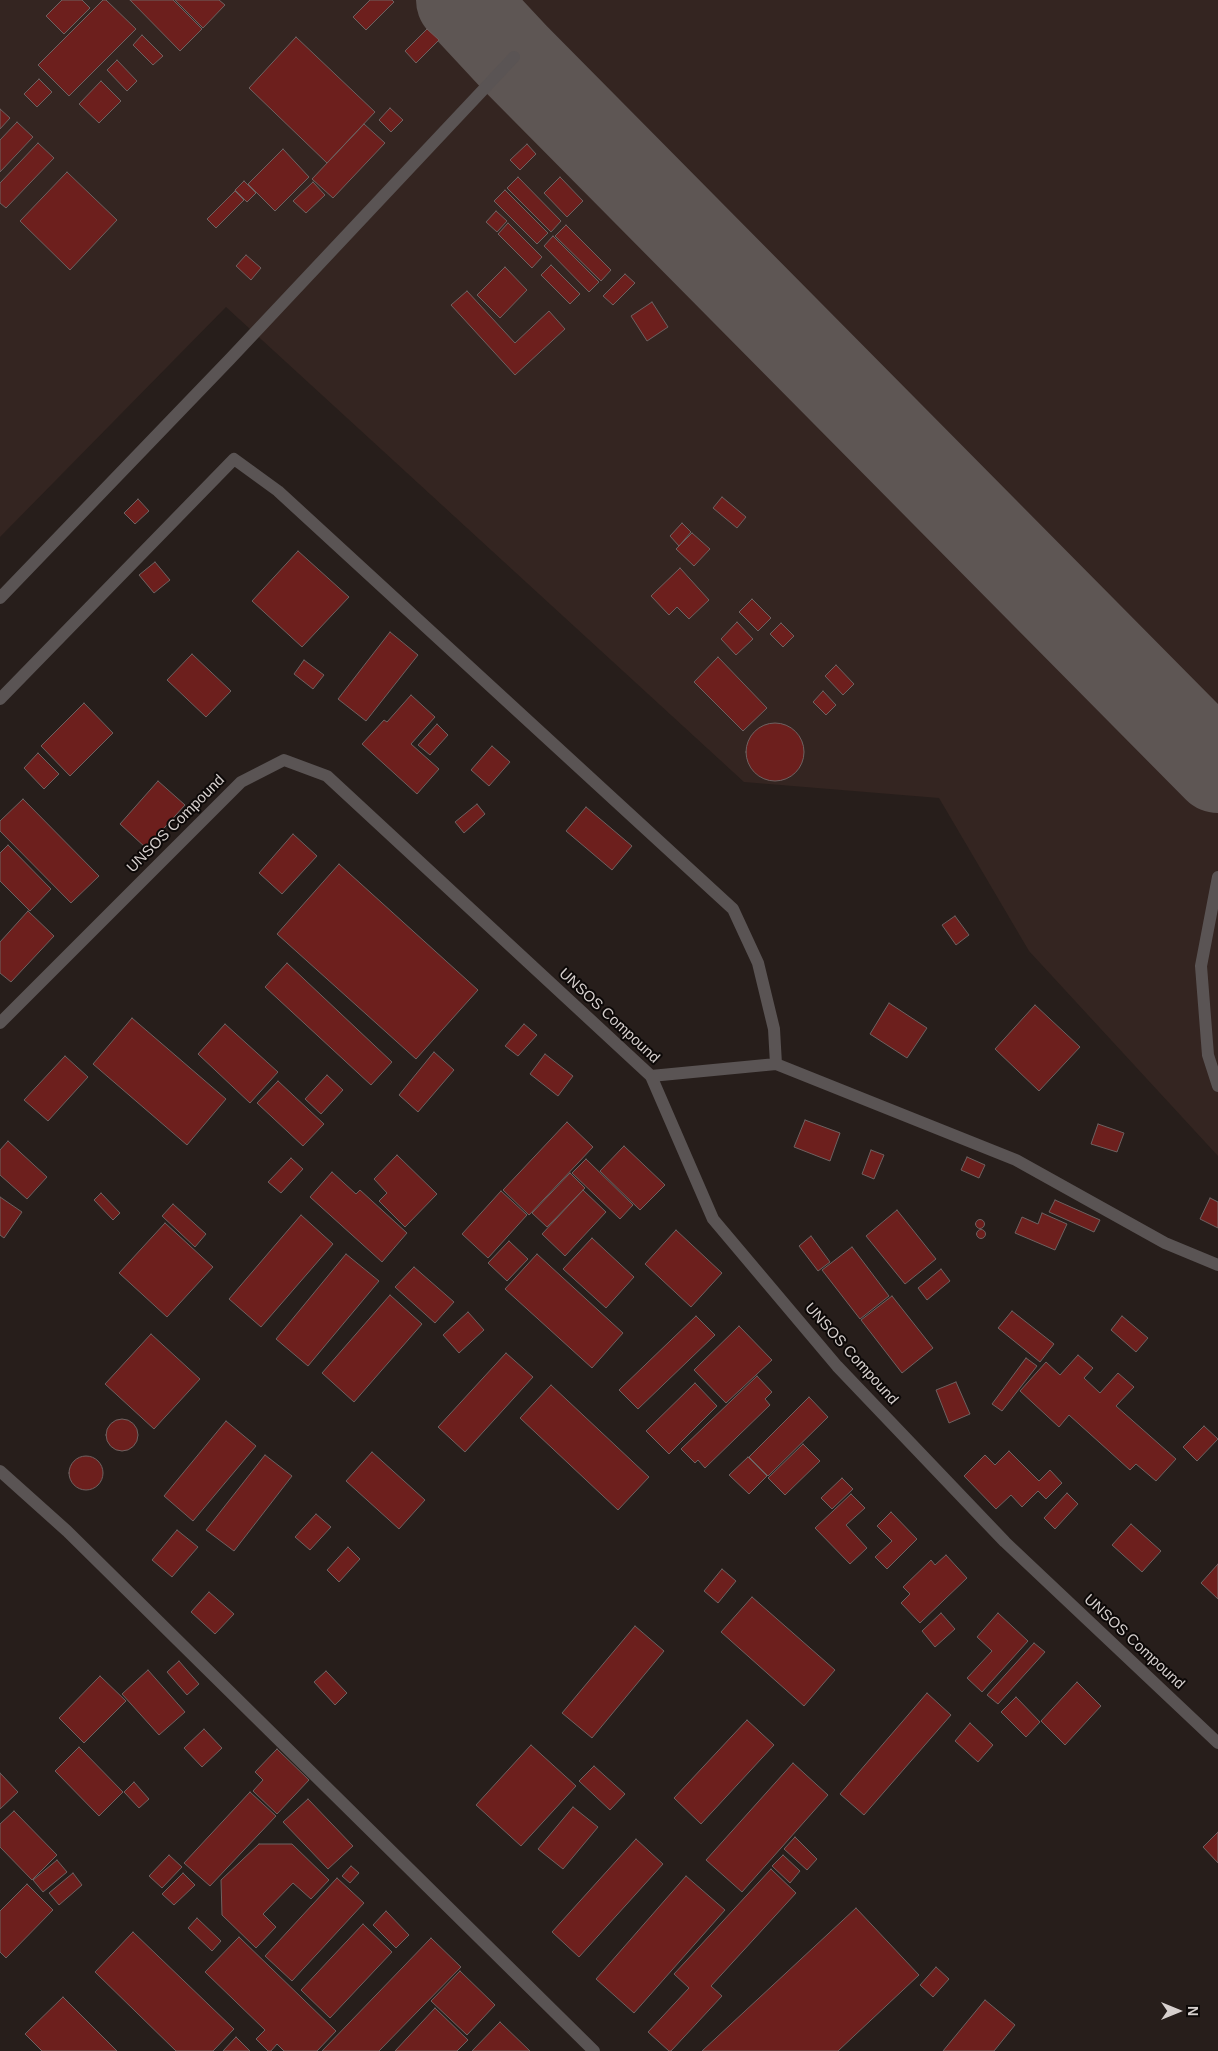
<!DOCTYPE html>
<html>
<head>
<meta charset="utf-8">
<style>
	body { margin:0 }
	#map { position:relative; width:1218px; height:2051px; overflow:hidden; background:#271e1b; font-family:Helvetica,sans-serif }
	canvas { display:block }
	.north { position:absolute; left:1153px; top:1986px; width:50px; height:50px; -webkit-text-stroke:4px #0d0908; paint-order:stroke; rotate:90deg; font-size:14px; font-weight:700; line-height:20px; text-align:center; color:#d7d0ce }
	.north::after { content:''; display:block; margin:auto; width:18px; height:22px; background:#d7d0ce; clip-path:polygon(50% 0,100% 100%,50% 72%,0 100%) }
</style>
</head>
<body>
<div id="map">
<canvas width="1218" height="2051"></canvas>
<div class="north">N</div>
</div>
<script>
const context = document.querySelector('canvas').getContext('2d');
context.lineJoin = 'round';
function paint(path, color) { context.fillStyle = color; context.fill(path, 'evenodd'); }
const shape = rows => new Path2D(rows.map(r => 'M' + r).join(''));
function strokePath(path, color, width, dash) { context.strokeStyle = color; context.lineWidth = width; context.lineCap = dash ? 'butt' : 'round'; context.setLineDash(dash || []); context.stroke(path); }
function label(font, color, halo, rows, align = 'center') {
  context.font = font + ' Helvetica,sans-serif'; context.lineWidth = 4; context.setLineDash([]); context.textBaseline = 'middle'; context.strokeStyle = halo; context.fillStyle = color; for (const [text, x, y, turn = 0] of rows) {
    context.save(); context.translate(x, y); context.rotate((+turn || 0) * Math.PI / 180); context.textAlign = isNaN(turn) ? turn : align; if (halo) context.strokeText(text, 0, 0); context.fillText(text, 0, 0); context.restore();
  }
}
paint(shape([
	[0,0,1218,0,1218,1156,1029,951,939,798,744,782,226,307,0,537]
]), '#342521');
strokePath(shape([
	[461,0,514,57,1218,768]
]), '#5e5654', 90);
const building = shape([
	[62,0,82,0,90,8,64,34,46,16,62,0],
	[103,0,106,0,136,29,69,96,38,65,103,0],
	[130,0,173,0,202,29,180,51,130,0],
	[175,0,219,0,225,5,203,28,175,0],
	[370,0,392,0,394,2,366,30,353,17,370,0],
	[427,29,439,40,416,63,405,51,427,29],
	[142,35,163,56,153,65,133,45,142,35],
	[296,37,375,112,327,163,249,88,296,37],
	[117,60,137,81,127,91,107,70,117,60],
	[39,79,52,92,37,107,24,94,39,79],
	[101,81,121,101,99,123,79,104,101,81],
	[390,108,403,120,391,132,379,120,390,108],
	[0,109,10,118,0,129,0,109],
	[17,122,33,137,0,172,0,140,17,122],
	[364,124,385,143,333,198,312,179,364,124],
	[38,143,54,158,6,208,0,203,0,183,38,143],
	[527,144,536,154,520,170,510,160,527,144],
	[283,149,309,177,275,211,248,184,283,149],
	[67,172,117,220,70,270,20,221,67,172],
	[518,177,561,221,551,232,507,188,518,177],
	[560,177,583,201,567,217,544,193,560,177],
	[244,181,256,193,247,202,235,190,244,181],
	[313,182,325,195,306,213,293,201,313,182],
	[505,190,548,233,537,244,494,201,505,190],
	[235,191,244,200,216,228,207,219,235,191],
	[496,211,507,221,497,232,486,222,496,211],
	[508,223,542,257,532,268,498,234,508,223],
	[566,225,611,270,601,281,555,236,566,225],
	[553,236,599,282,589,292,544,246,553,236],
	[246,255,261,268,251,280,236,266,246,255],
	[551,265,580,294,570,304,541,275,551,265],
	[505,267,527,290,500,318,477,295,505,267],
	[625,274,635,283,613,305,603,296,625,274],
	[467,291,515,343,549,311,565,329,515,375,451,305,467,291],
	[652,302,668,327,647,341,631,316,652,302],
	[722,497,746,517,737,528,713,508,722,497],
	[138,499,149,511,135,524,124,513,138,499],
	[682,523,691,532,679,546,670,536,682,523],
	[692,533,710,549,694,566,676,549,692,533],
	[298,551,349,597,302,647,252,601,298,551],
	[155,562,170,580,154,593,139,575,155,562],
	[680,568,709,600,689,619,677,607,669,615,651,596,680,568],
	[752,599,771,618,758,631,739,612,752,599],
	[737,622,753,639,736,655,721,639,737,622],
	[781,623,794,636,783,647,770,634,781,623],
	[390,632,418,655,366,721,338,699,390,632],
	[192,654,231,691,206,717,167,680,192,654],
	[718,657,767,708,743,731,694,682,718,657],
	[304,660,324,675,313,689,294,674,304,660],
	[836,665,854,684,843,695,825,676,836,665],
	[823,691,836,705,826,715,813,702,823,691],
	[411,695,435,717,411,744,439,769,417,794,362,744,384,720,387,722,411,695],
	[84,703,113,733,70,776,41,746,84,703],
	'746 752a29 29 0 1 1 58 0a29 29 0 1 1-58 0Z',
	[437,724,448,735,430,755,418,745,437,724],
	[492,746,510,762,489,786,471,770,492,746],
	[38,753,59,774,44,789,24,768,38,753],
	[158,781,185,805,146,848,120,824,158,781],
	[23,799,99,876,71,903,0,831,0,821,23,799],
	[477,804,485,814,464,833,455,822,477,804],
	[586,807,632,846,612,870,566,831,586,807],
	[293,834,317,856,282,894,259,873,293,834],
	[8,845,51,889,30,911,0,881,0,853,8,845],
	[339,864,478,990,416,1059,277,934,339,864],
	[28,911,54,936,11,982,0,973,0,942,28,911],
	[955,916,969,935,956,945,942,925,955,916],
	[287,963,392,1062,371,1085,265,987,287,963],
	[889,1003,927,1028,907,1058,870,1034,889,1003],
	[1035,1005,1080,1047,1039,1091,995,1049,1035,1005],
	[132,1018,226,1099,187,1145,93,1064,132,1018],
	[225,1024,278,1072,250,1103,198,1054,225,1024],
	[524,1024,537,1035,518,1056,505,1046,524,1024],
	[434,1052,454,1070,418,1112,399,1095,434,1052],
	[545,1054,573,1076,558,1096,530,1074,545,1054],
	[65,1056,88,1077,48,1121,24,1100,65,1056],
	[327,1075,343,1090,321,1114,305,1099,327,1075],
	[278,1081,324,1124,303,1146,257,1103,278,1081],
	[805,1120,840,1133,830,1161,794,1147,805,1120],
	[567,1122,593,1147,529,1215,503,1190,567,1122],
	[1098,1124,1124,1133,1117,1152,1091,1144,1098,1124],
	[8,1141,47,1177,27,1199,0,1175,0,1150,8,1141],
	[624,1146,665,1185,640,1210,600,1171,624,1146],
	[871,1150,884,1155,874,1179,862,1174,871,1150],
	[397,1155,437,1194,405,1227,379,1201,387,1193,374,1179,397,1155],
	[967,1157,985,1165,979,1178,961,1170,967,1157],
	[291,1158,303,1169,281,1193,268,1182,291,1158],
	[586,1159,633,1205,620,1219,572,1173,586,1159],
	[332,1172,356,1194,360,1190,407,1233,382,1262,310,1197,332,1172],
	[570,1173,585,1188,547,1227,532,1213,570,1173],
	[583,1190,606,1212,565,1256,542,1234,583,1190],
	[501,1191,527,1215,488,1258,462,1234,501,1191],
	[101,1193,120,1213,113,1220,94,1200,101,1193],
	[0,1197,22,1212,4,1238,0,1235,0,1197],
	[1210,1198,1218,1202,1218,1228,1200,1219,1210,1198],
	[1055,1200,1100,1220,1094,1232,1049,1212,1055,1200],
	[173,1204,206,1234,195,1247,162,1216,173,1204],
	[897,1210,936,1259,905,1284,866,1236,897,1210],
	[1042,1213,1067,1224,1055,1250,1015,1233,1022,1217,1038,1224,1042,1213],
	[301,1215,333,1244,261,1327,229,1299,301,1215],
	'975.5 1224a4.5 4.5 0 1 1 9 0a4.5 4.5 0 1 1-9 0Z',
	[165,1223,213,1267,167,1317,119,1273,165,1223],
	'976.5 1234a4.5 4.5 0 1 1 9 0a4.5 4.5 0 1 1-9 0Z',
	[676,1230,722,1273,691,1307,645,1264,676,1230],
	[811,1236,830,1262,818,1271,799,1246,811,1236],
	[592,1238,634,1277,606,1308,563,1269,592,1238],
	[509,1241,528,1259,507,1281,488,1263,509,1241],
	[852,1247,889,1296,860,1319,822,1270,852,1247],
	[346,1254,379,1281,308,1366,276,1339,346,1254],
	[537,1254,623,1333,592,1368,505,1289,537,1254],
	[414,1267,454,1302,435,1323,395,1287,414,1267],
	[941,1269,950,1281,927,1300,918,1288,941,1269],
	[390,1295,422,1324,354,1402,322,1373,390,1295],
	[892,1296,933,1348,902,1373,861,1320,892,1296],
	[1012,1311,1054,1344,1040,1362,998,1328,1012,1311],
	[468,1312,484,1330,459,1353,443,1335,468,1312],
	[696,1316,715,1335,638,1409,619,1390,696,1316],
	[1122,1316,1148,1338,1136,1352,1111,1330,1122,1316],
	[739,1326,772,1360,726,1403,694,1370,739,1326],
	[151,1334,200,1379,154,1429,105,1384,151,1334],
	[506,1353,533,1377,465,1452,438,1427,506,1353],
	[1078,1355,1093,1368,1084,1378,1100,1393,1118,1373,1134,1387,1116,1406,1176,1459,1156,1481,1136,1464,1130,1470,1069,1415,1059,1427,1020,1391,1046,1362,1060,1375,1078,1355],
	[1026,1358,1037,1366,1002,1411,992,1404,1026,1358],
	[757,1376,772,1392,765,1399,770,1405,705,1468,698,1460,695,1463,681,1449,757,1376],
	[956,1382,970,1414,949,1423,936,1390,956,1382],
	[695,1383,717,1406,669,1454,646,1431,695,1383],
	[551,1385,649,1477,618,1510,520,1418,551,1385],
	[809,1397,828,1417,768,1476,749,1457,809,1397],
	'106 1435a16 16 0 1 1 32 0a16 16 0 1 1-32 0Z',
	[226,1421,256,1446,193,1521,164,1496,226,1421],
	[1204,1426,1218,1439,1197,1461,1183,1447,1204,1426],
	[803,1444,820,1461,785,1495,768,1478,803,1444],
	[1009,1451,1039,1481,1050,1470,1062,1483,1046,1499,1038,1491,1022,1507,1011,1495,996,1509,964,1476,985,1455,995,1465,1009,1451],
	[372,1452,425,1500,399,1529,346,1481,372,1452],
	[265,1455,292,1476,234,1551,206,1530,265,1455],
	'69 1473a17 17 0 1 1 34 0a17 17 0 1 1-34 0Z',
	[748,1457,767,1476,749,1494,729,1475,748,1457],
	[842,1478,853,1489,832,1509,821,1498,842,1478],
	[1067,1493,1078,1504,1055,1529,1044,1518,1067,1493],
	[851,1494,865,1508,846,1525,867,1548,850,1564,815,1528,851,1494],
	[891,1512,917,1539,887,1569,875,1557,892,1541,877,1526,891,1512],
	[316,1514,331,1527,310,1550,295,1537,316,1514],
	[1131,1524,1161,1551,1142,1572,1112,1545,1131,1524],
	[177,1530,198,1547,172,1577,152,1560,177,1530],
	[348,1547,360,1559,339,1582,327,1570,348,1547],
	[946,1555,967,1578,920,1623,901,1603,910,1594,903,1587,931,1560,935,1565,946,1555],
	[1218,1564,1218,1599,1201,1583,1218,1564],
	[722,1569,736,1581,718,1603,704,1591,722,1569],
	[209,1592,234,1614,215,1634,191,1612,209,1592],
	[752,1597,835,1670,804,1706,721,1632,752,1597],
	[941,1613,955,1629,935,1647,922,1631,941,1613],
	[998,1613,1028,1641,982,1692,967,1678,992,1651,977,1637,998,1613],
	[635,1626,664,1651,592,1738,562,1713,635,1626],
	[1034,1643,1045,1652,998,1704,987,1695,1034,1643],
	[179,1661,199,1684,187,1695,167,1672,179,1661],
	[148,1670,185,1712,159,1735,122,1694,148,1670],
	[326,1671,347,1693,335,1705,314,1682,326,1671],
	[100,1676,126,1701,84,1743,59,1718,100,1676],
	[1077,1682,1101,1706,1065,1745,1041,1721,1077,1682],
	[927,1693,951,1715,864,1815,840,1794,927,1693],
	[1016,1697,1040,1722,1026,1737,1001,1712,1016,1697],
	[747,1720,774,1745,701,1824,674,1798,747,1720],
	[970,1723,993,1745,978,1762,955,1741,970,1723],
	[204,1729,222,1748,202,1767,184,1748,204,1729],
	[531,1745,576,1786,521,1846,476,1805,531,1745],
	[79,1747,123,1792,99,1816,55,1771,79,1747],
	[277,1749,309,1780,277,1814,253,1791,263,1780,255,1772,277,1749],
	[793,1763,828,1795,742,1892,706,1860,793,1763],
	[594,1766,625,1794,610,1810,579,1781,594,1766],
	[0,1773,18,1792,0,1809,0,1773],
	[134,1782,149,1799,139,1808,124,1792,134,1782],
	[250,1792,276,1816,210,1886,184,1863,250,1792],
	[308,1799,353,1846,328,1869,283,1822,308,1799],
	[573,1807,598,1827,563,1869,538,1849,573,1807],
	[14,1811,57,1855,32,1880,0,1847,0,1824,14,1811],
	[1218,1832,1218,1863,1203,1847,1218,1832],
	[795,1837,817,1859,807,1870,784,1849,795,1837],
	[636,1839,663,1864,579,1957,552,1932,636,1839],
	[259,1844,292,1844,329,1880,311,1899,293,1883,263,1914,276,1927,256,1948,222,1915,221,1880,259,1844],
	[169,1855,182,1867,162,1888,149,1876,169,1855],
	[783,1855,800,1871,790,1883,772,1866,783,1855],
	[57,1860,67,1872,43,1892,33,1880,57,1860],
	[351,1866,359,1873,350,1883,342,1876,351,1866],
	[771,1869,796,1893,711,1986,722,1996,671,2051,669,2051,648,2032,689,1988,674,1974,771,1869],
	[73,1873,82,1885,59,1905,49,1893,73,1873],
	[183,1873,195,1885,174,1905,162,1894,183,1873],
	[686,1876,725,1910,634,2013,596,1979,686,1876],
	[337,1878,364,1903,292,1981,265,1956,337,1878],
	[27,1884,53,1910,6,1958,0,1952,0,1911,27,1884],
	[856,1908,919,1975,838,2051,702,2051,856,1908],
	[386,1911,409,1935,396,1948,373,1925,386,1911],
	[197,1918,221,1941,212,1951,188,1928,197,1918],
	[363,1924,392,1952,330,2018,301,1990,363,1924],
	[133,1932,234,2029,213,2051,176,2051,95,1972,133,1932],
	[239,1937,336,2031,317,2051,284,2051,277,2044,271,2051,268,2051,256,2039,265,2030,205,1972,239,1937],
	[431,1938,461,1967,379,2051,322,2051,431,1938],
	[936,1967,949,1979,933,1997,920,1985,936,1967],
	[460,1971,495,2005,467,2035,431,2001,460,1971],
	[63,1997,117,2051,42,2051,25,2034,63,1997],
	[985,2000,1015,2025,994,2051,943,2051,985,2000],
	[435,2008,468,2040,457,2051,395,2051,435,2008],
	[500,2022,530,2051,472,2051,500,2022],
	[236,2037,250,2051,223,2051,236,2037]
]);
paint(building, '#6d1f1d');
strokePath(building, '#6e6261', 1);
strokePath(shape([
	[0,598,230,359,514,57],
	[0,699,234,459,278,491,733,909,758,963,774,1029,776,1064],
	[1218,877,1201,966,1208,1055,1218,1086],
	[0,1023,241,782,284,760,327,776,651,1076,713,1219,837,1366,1005,1542,1218,1743],
	[651,1076,776,1064,1016,1160,1165,1243,1218,1265],
	[0,1471,67,1531,594,2051]
]), '#5a5454', 12);
label('15px', '#d7d0ce', '#0d0908', [
	["UNSOS Compound",176,824,-45],
	["UNSOS Compound",609,1016,43],
	["UNSOS Compound",851,1354,48],
	["UNSOS Compound",1134,1642,43]
]);
</script>
</body>
</html>
